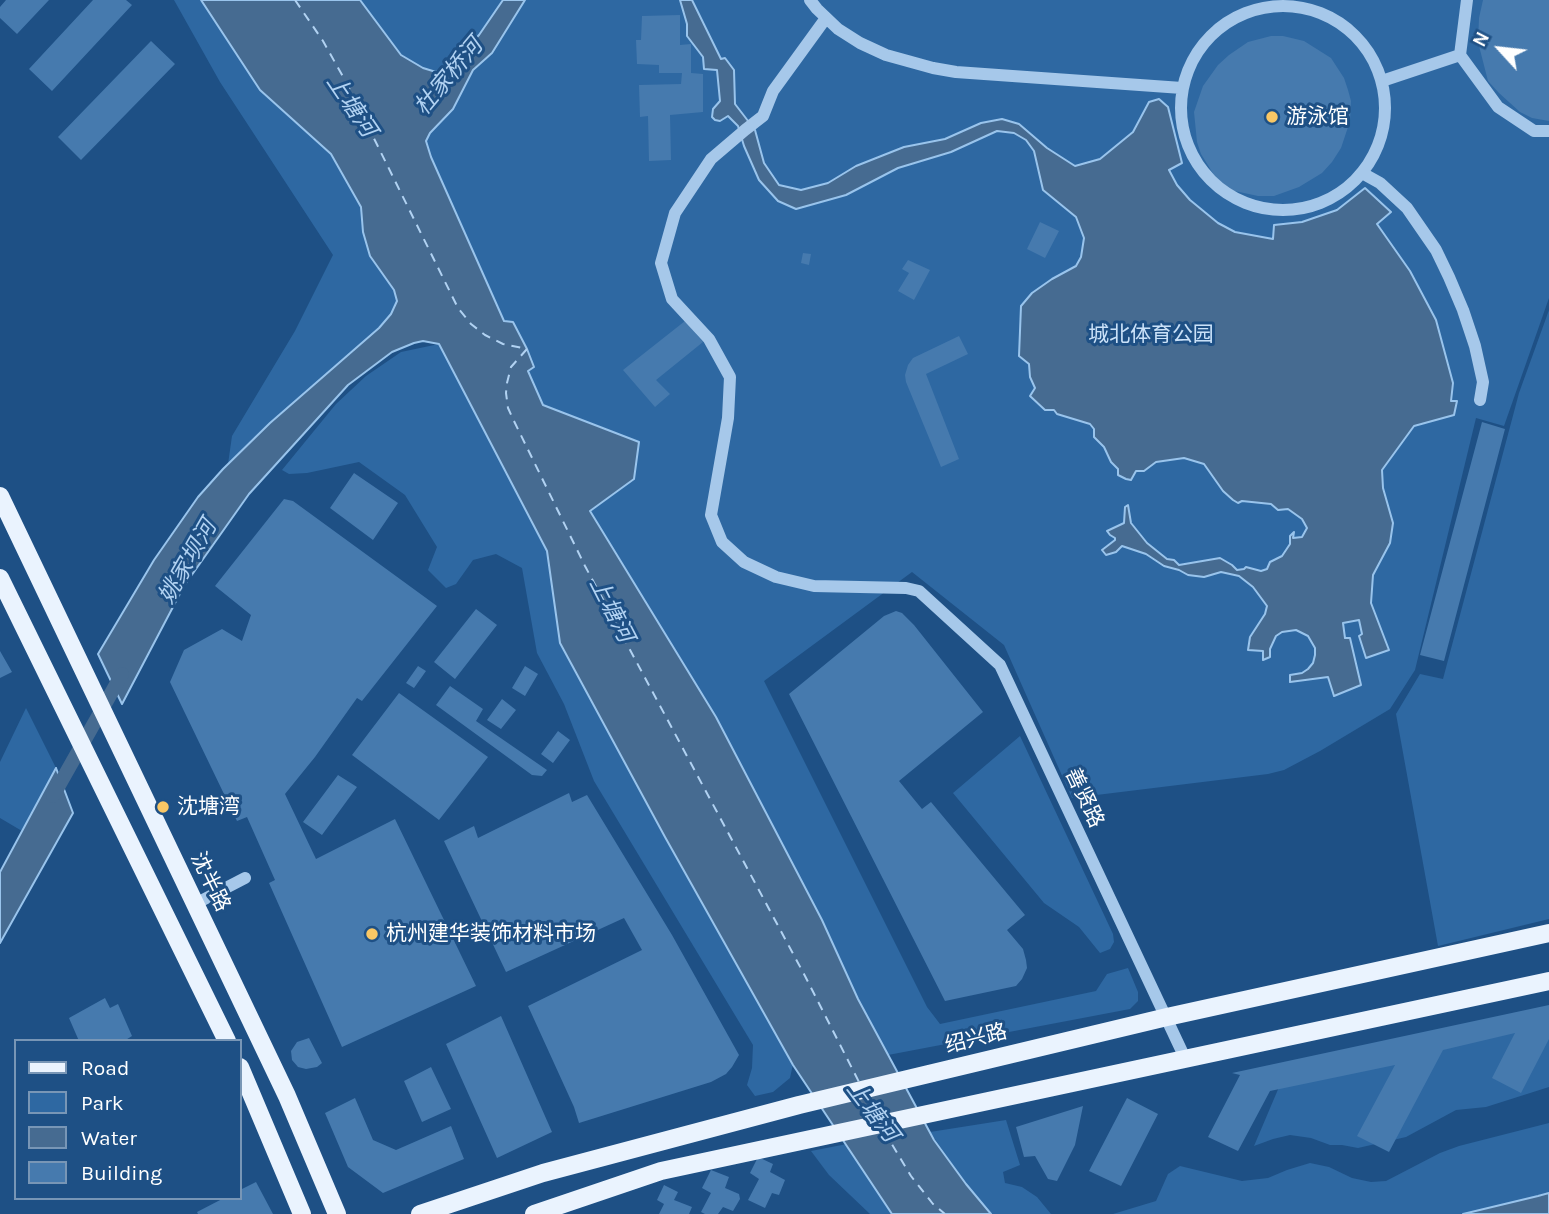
<!DOCTYPE html>
<html>
<head>
<meta charset="utf-8">
<style>
	body { margin:0 }
	#map { position:relative; width:1549px; height:1214px; overflow:hidden; background:#1e5085; font-family:Karla,sans-serif }
	canvas { display:block }
	.legend { position:absolute; left:14px; top:1039px; width:228px; height:161px; box-sizing:border-box; background:#1e5085; border:2px solid #7896b6; margin:0; padding:9px 12px; list-style:none; font-size:21px; color:#fff }
	.legend li { display:flex; align-items:center; gap:14px; height:35px }
	.legend b { width:35px; border:2px solid #7896b6 }
	.north { position:absolute; left:1465px; top:14px; width:70px; height:70px; -webkit-text-stroke:5px #1e5085; paint-order:stroke; rotate:297deg; font-size:19px; font-weight:700; line-height:28px; text-align:center; color:#fff }
	.north::after { content:''; display:block; margin:auto; width:24px; height:32px; background:#fff; clip-path:polygon(50% 0,100% 100%,50% 72%,0 100%) }
</style>
</head>
<body>
<div id="map">
<canvas width="1549" height="1214"></canvas>
<ul class="legend">
<li><b style="height:9px;background:#eaf3fe"></b>Road</li>
<li><b style="height:19px;background:#2e68a2"></b>Park</li>
<li><b style="height:19px;background:#466b91"></b>Water</li>
<li><b style="height:19px;background:#467aae"></b>Building</li>
</ul>
<div class="north">N</div>
</div>
<script>
const context = document.querySelector('canvas').getContext('2d');
context.lineJoin = 'round';
function paint(path, color) { context.fillStyle = color; context.fill(path, 'evenodd'); }
const shape = rows => new Path2D(rows.map(r => 'M' + r).join(''));
function strokePath(path, color, width, dash) { context.strokeStyle = color; context.lineWidth = width; context.lineCap = dash ? 'butt' : 'round'; context.setLineDash(dash || []); context.stroke(path); }
function label(font, color, halo, rows, align = 'center') {
  context.font = font + ' Karla,"Noto Sans SC",sans-serif'; context.lineWidth = 6; context.setLineDash([]); context.textBaseline = 'middle'; context.strokeStyle = halo; context.fillStyle = color; for (const [text, x, y, turn = 0] of rows) {
    context.save(); context.translate(x, y); context.rotate((+turn || 0) * Math.PI / 180); context.textAlign = isNaN(turn) ? turn : align; if (halo) context.strokeText(text, 0, 0); context.fillText(text, 0, 0); context.restore();
  }
}
paint(shape([
	[174,0,201,0,260,90,331,154,361,207,363,232,383,275,394,290,397,301,391,314,379,328,270,423,228,464,232,436,295,331,333,255,220,82],
	[360,0,1549,0,1549,298,1504,426,1476,418,1415,670,1390,709,1320,751,1284,770,1268,774,1072,798,1004,645,912,572,764,681,927,1007,940,1024,1096,991,1107,974,1128,968,1138,992,1138,1001,1130,1009,888,1055,858,999,822,920,716,717,590,511,634,479,639,442,543,405,528,370,527,349,513,323,504,321,431,157,401,55],
	[1549,310,1549,919,1438,946,1396,714,1420,674,1443,679,1519,393],
	[439,344,547,551,560,643,793,1064,790,1078,773,1092,755,1096,747,1085,752,1068,753,1045,594,781,564,704,537,653,522,568,496,554,473,560,456,584,446,588,428,570,437,547,405,495,359,462,307,473,289,474,282,470,336,404,366,376,401,352],
	[26,708,56,768,22,831,0,818,0,762],
	[1020,736,1113,934,1114,942,1110,949,1100,953,1079,927,1044,903,953,793],
	[1549,1020,1549,1087,1486,1107,1456,1110,1406,1137,1358,1148,1342,1145,1330,1145,1311,1138,1290,1135,1273,1139,1254,1146,1282,1080],
	[1006,1120,1020,1165,1003,1172,1005,1183,1022,1187,1037,1197,1051,1214,991,1214,966,1184,930,1132],
	[1549,1123,1549,1193,1463,1214,1113,1214,1156,1201,1168,1174,1180,1166,1242,1181,1268,1178,1287,1170,1310,1163,1329,1167,1352,1178,1371,1182,1386,1181,1440,1153,1459,1146],
	[847,1144,892,1214,870,1214,829,1175,811,1151]
]), '#2e68a2');
const water = shape([
	[201,0,360,0,401,55,423,68,436,72,455,60,479,35,503,0,525,0,492,53,473,70,453,109,430,133,426,141,431,157,504,321,513,322,527,349,534,367,528,371,543,405,639,442,634,479,590,511,716,717,822,920,858,999,934,1140,966,1184,991,1214,892,1214,793,1065,665,837,560,643,547,551,439,344,423,341,414,343,392,352,348,385,249,494,184,586,122,704,98,654,154,560,198,497,223,469,270,423,379,328,391,314,397,301,394,290,370,256,363,232,361,207,331,154,260,90,201,0],
	[680,0,692,0,721,59,725,58,734,70,735,104,755,130,764,163,779,185,801,190,828,183,856,166,904,147,945,139,981,123,1002,119,1019,124,1047,148,1075,166,1100,159,1133,132,1149,102,1159,99,1168,107,1182,163,1169,170,1177,185,1190,200,1218,223,1235,232,1273,239,1274,225,1302,222,1337,210,1365,188,1391,212,1377,224,1410,271,1436,320,1453,383,1451,401,1457,401,1454,415,1414,426,1382,470,1383,488,1393,523,1390,543,1373,575,1371,603,1389,650,1366,658,1359,636,1362,634,1359,620,1343,623,1345,638,1350,638,1361,685,1334,696,1328,677,1290,682,1290,675,1302,673,1308,669,1313,663,1315,655,1315,648,1308,636,1296,630,1282,632,1276,636,1270,649,1270,657,1263,660,1263,651,1248,650,1250,637,1265,614,1267,606,1253,587,1239,576,1221,572,1204,577,1188,575,1179,570,1164,566,1146,554,1122,546,1116,552,1106,555,1102,550,1115,540,1115,538,1110,535,1107,531,1124,523,1125,507,1128,505,1131,523,1147,543,1167,559,1174,560,1179,565,1220,558,1232,565,1237,570,1244,569,1246,567,1261,571,1267,569,1270,562,1282,556,1290,544,1290,536,1294,532,1293,538,1302,537,1307,528,1302,519,1288,509,1278,510,1271,504,1242,501,1238,503,1233,500,1223,491,1204,464,1184,458,1156,462,1144,471,1136,471,1131,480,1126,479,1118,475,1118,469,1111,462,1104,447,1094,437,1094,429,1090,424,1057,414,1054,410,1045,410,1030,396,1035,388,1030,377,1029,364,1019,356,1021,306,1032,293,1052,279,1076,266,1081,257,1084,238,1076,217,1043,190,1034,151,1026,140,1014,133,997,131,951,152,898,168,846,195,796,209,778,201,759,180,744,146,738,126,728,116,720,121,715,120,712,117,713,109,720,101,717,70,704,69,703,57,687,36,687,24,680,0],
	[56,768,73,813,0,943,0,872,56,768],
	[1549,1193,1549,1214,1463,1214,1538,1196,1549,1193]
]);
paint(water, '#466b91');
strokePath(water, '#99c4ec', 2);
strokePath(shape([
	[53,796,122,674]
]), '#466b91', 14);
strokePath(shape([
	[295,0,323,41,346,82,458,308,471,324,485,335,503,344,527,349,511,367,507,383,506,393,508,408,513,419,585,566,805,976,859,1082],
	[867,1096,877,1116],
	[884,1131,911,1176,933,1204,945,1214]
]), '#b1d2f2', 2, [9, 7]);
paint(shape([
	[6,0,49,0,17,34,0,18,0,7],
	[93,0,126,0,132,5,52,91,29,69],
	[1483,0,1549,0,1549,121,1532,118,1520,112,1499,93,1488,81,1478,42,1479,18],
	[680,15,680,45,691,44,691,73,703,74,703,112,670,115,671,160,649,161,648,116,640,117,639,85,681,84,682,73,659,73,659,65,637,64,636,40,641,40,642,16],
	[1271,36,1283,36,1304,41,1331,58,1344,78,1348,90,1351,101,1350,121,1341,148,1332,162,1322,173,1299,187,1274,196,1258,196,1230,190,1214,175,1201,154,1197,142,1194,112,1203,86,1218,65,1229,55,1248,42],
	[151,41,175,64,81,160,58,137],
	[1040,222,1059,231,1045,258,1027,249],
	[803,253,811,254,809,265,801,263],
	[908,260,930,270,914,300,898,291,909,273,902,269],
	[685,321,703,342,656,380,670,394,655,407,623,370],
	[959,336,968,354,926,374,959,459,941,467,906,382,905,375,908,365,913,358],
	[1482,422,1505,429,1444,661,1420,655],
	[354,473,398,503,373,540,330,508],
	[284,499,293,501,437,606,362,701,357,698,315,757,285,794,316,859,395,819,476,986,342,1047,269,883,275,880,247,817,237,821,170,682,184,650,222,629,242,641,251,615,215,586],
	[476,609,497,625,455,679,434,662],
	[896,611,902,613,914,625,983,712,899,781,922,809,931,802,1025,915,1007,930,1023,949,1026,960,1027,968,1022,979,1016,986,945,1001,789,694,884,616],
	[0,651,12,672,0,678],
	[418,666,426,671,414,688,406,683],
	[525,666,538,674,525,696,512,688],
	[450,686,483,709,476,721,547,770,542,776,532,775,436,705],
	[399,693,488,757,439,820,352,755],
	[502,699,516,710,501,729,487,720],
	[558,731,570,740,553,763,541,754],
	[338,775,357,787,322,835,303,822],
	[569,793,572,802,587,795,672,935,739,1055,732,1067,726,1074,711,1082,579,1123,574,1107,528,1006,642,950,624,918,506,972,444,841,474,826,478,838],
	[105,998,110,1008,118,1004,132,1036,124,1041,79,1041,69,1018],
	[1549,1005,1549,1039,1521,1093,1492,1078,1515,1033,1443,1050,1389,1152,1357,1136,1395,1065,1270,1091,1238,1151,1208,1137,1240,1075,1232,1073],
	[501,1016,552,1132,497,1158,446,1044],
	[309,1038,322,1063,317,1067,306,1069,298,1067,292,1060,291,1051,297,1042],
	[431,1067,451,1109,422,1122,404,1081],
	[355,1098,373,1140,396,1150,451,1126,464,1159,383,1193,348,1167,325,1113],
	[1127,1098,1158,1114,1121,1186,1089,1171],
	[1083,1106,1075,1145,1057,1181,1048,1179,1035,1156,1024,1157,1016,1127],
	[758,1157,773,1164,770,1172,785,1180,779,1195,772,1193,765,1208,748,1200,759,1179,750,1173],
	[711,1170,729,1177,725,1188,739,1194,740,1199,733,1211,723,1207,718,1214,705,1214,701,1212,711,1193,702,1188],
	[256,1182,273,1214,198,1214,197,1212,224,1198,240,1198,240,1190],
	[664,1185,678,1192,674,1200,692,1207,689,1214,659,1214,664,1204,657,1200]
]), '#467aae');
strokePath(shape([
	[810,0,817,9,838,29,860,43,886,55,933,68,956,72,1182,88],
	[1467,0,1460,55,1498,107,1534,131,1549,131],
	'1181 108a102 102 0 1 1 204 0a102 102 0 1 1-204 0Z',
	[826,18,773,91,763,116,745,130,711,159,675,213,661,263,672,299,709,339,730,377,728,418,711,515,722,542,744,562,776,577,814,586,906,588,919,591,1000,665,1185,1058],
	[1382,81,1460,55],
	[1362,173,1380,183,1407,208,1436,250,1449,277,1463,310,1475,346,1483,382,1480,400],
	[195,904,245,878]
]), '#a6c8ea', 12);
strokePath(shape([
	[0,496,287,1096,337,1214],
	[0,578,227,1041],
	[240,1067,302,1214],
	[420,1214,543,1173,799,1105,1167,1017,1549,933],
	[534,1214,661,1171,1549,981]
]), '#eaf3fe', 18);
for (const [x, y, r, color] of [
	[1272,117,7,"#f9c765"],
	[163,807,7,"#f9c765"],
	[372,934,7,"#f9c765"]
]) { const dot = new Path2D(); dot.arc(x, y, r, 0, 2 * Math.PI); context.fillStyle = color; context.fill(dot); strokePath(dot, '#1e5085', 2.5); }
label('21px', '#fff', '#1e5085', [
	["游泳馆",1286,117],
	["沈塘湾",177,807],
	["杭州建华装饰材料市场",386,934]
], 'left');
label('21px', '#cae1f8', '#1e5085', [
	["城北体育公园",1151,335]
]);
label('21px', '#fff', '#1e5085', [
	["善贤路",1084,798,65],
	["沈半路",210,882,64],
	["绍兴路",976,1039,-14]
]);
label('italic 23px', '#b1d2f2', '#1e5085', [
	["杜家桥河",449,77,-50],
	["上塘河",351,106,56],
	["姚家坝河",188,562,-60],
	["上塘河",611,610,63],
	["上塘河",872,1112,53]
]);
</script>
</body>
</html>
